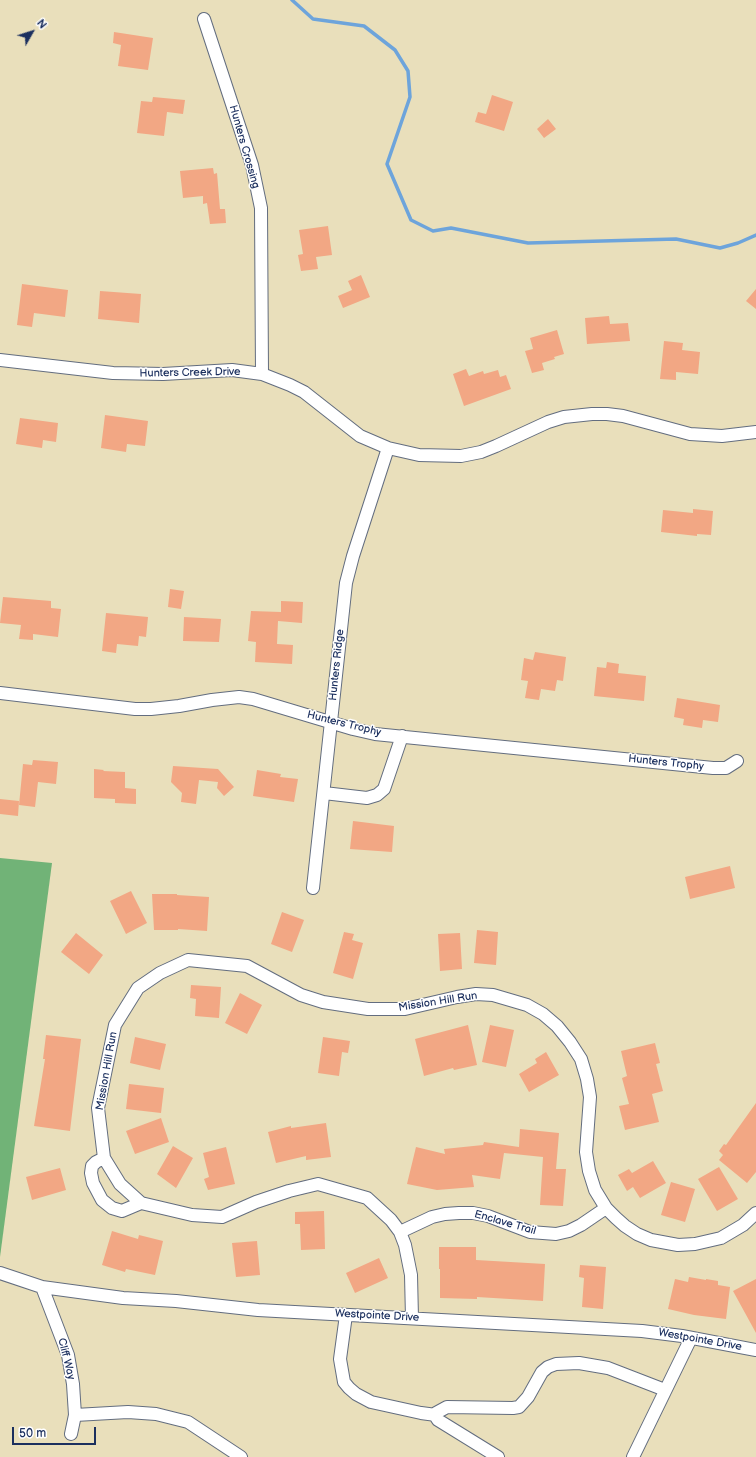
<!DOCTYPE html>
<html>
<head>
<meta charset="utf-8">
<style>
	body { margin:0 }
	#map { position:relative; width:756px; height:1457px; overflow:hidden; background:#e9dfbb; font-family:"Balsamiq Sans",sans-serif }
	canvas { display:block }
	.north { position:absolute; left:12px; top:12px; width:40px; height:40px; -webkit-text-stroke:3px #fff; paint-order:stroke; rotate:51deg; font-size:11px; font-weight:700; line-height:16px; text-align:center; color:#1b2f5e }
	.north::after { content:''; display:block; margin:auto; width:14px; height:18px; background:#1b2f5e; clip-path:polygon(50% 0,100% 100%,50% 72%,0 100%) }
	.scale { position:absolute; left:12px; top:1427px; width:84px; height:18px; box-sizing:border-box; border:2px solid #1b2f5e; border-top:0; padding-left:5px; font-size:12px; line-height:14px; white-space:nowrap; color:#1b2f5e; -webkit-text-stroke:3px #fff; paint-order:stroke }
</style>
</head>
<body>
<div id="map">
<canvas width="756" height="1457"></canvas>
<div class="north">N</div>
<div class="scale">50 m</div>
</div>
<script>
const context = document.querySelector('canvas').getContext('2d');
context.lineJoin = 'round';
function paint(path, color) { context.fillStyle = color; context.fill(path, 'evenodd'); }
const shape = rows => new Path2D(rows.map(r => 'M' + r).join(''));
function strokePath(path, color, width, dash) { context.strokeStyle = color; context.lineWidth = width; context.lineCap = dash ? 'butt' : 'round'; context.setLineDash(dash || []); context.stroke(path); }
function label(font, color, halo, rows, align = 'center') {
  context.font = font + ' "Balsamiq Sans",sans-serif'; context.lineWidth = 3; context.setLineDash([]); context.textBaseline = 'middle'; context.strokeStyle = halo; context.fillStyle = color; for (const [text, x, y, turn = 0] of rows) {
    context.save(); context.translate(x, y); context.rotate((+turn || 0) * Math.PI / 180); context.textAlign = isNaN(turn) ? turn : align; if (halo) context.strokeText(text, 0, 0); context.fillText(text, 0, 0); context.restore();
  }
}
paint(shape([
	[0,858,52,863,0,1257]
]), '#71b377');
strokePath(shape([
	[292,0,313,19,364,26,395,50,408,71,410,97,387,164,411,220,433,231,451,228,528,243,676,239,720,248,738,243,756,235]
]), '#6da4db', 3.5);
paint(shape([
	[114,32,153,38,148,70,118,66,121,45,113,43],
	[492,95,513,102,504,131,475,122,478,112,486,114],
	[153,97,185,100,183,114,167,112,164,136,137,133,141,101,152,102],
	[548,119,556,129,544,138,537,129],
	[213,168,214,174,217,173,220,209,225,209,226,223,210,224,207,203,203,204,203,196,183,198,180,171],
	[328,226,332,255,316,257,318,269,301,271,298,255,303,254,299,230],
	[361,275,370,297,343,308,338,296,352,290,348,281],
	[22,284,68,290,65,317,34,313,32,327,17,325],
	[756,289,756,309,746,301],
	[100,291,141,294,139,323,98,319],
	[609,316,610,324,628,323,630,341,587,344,585,318],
	[557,330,564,354,554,357,555,359,542,363,544,370,532,373,525,351,533,349,530,338],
	[664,341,683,343,682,350,700,352,698,374,676,372,676,380,660,379],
	[466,369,469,376,483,371,484,374,498,370,500,377,506,375,511,389,464,406,453,374],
	[105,415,148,421,145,446,127,444,126,452,101,448],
	[20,418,58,423,56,442,43,440,42,448,16,444],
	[693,509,713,511,711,535,697,534,697,536,661,532,663,510,693,513],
	[170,589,184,591,181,609,168,607],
	[3,597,51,601,51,608,61,609,58,637,33,634,33,640,19,639,21,625,0,623],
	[281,601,303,602,302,623,278,621,277,644,293,645,292,664,255,662,256,642,248,641,251,611,281,612],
	[106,613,148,617,146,637,139,636,138,646,117,644,116,653,102,651],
	[184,617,221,619,219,642,183,641],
	[535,652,566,657,563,681,557,680,555,691,541,689,539,700,525,698,528,681,521,680,524,658,533,660],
	[607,662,619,664,618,673,646,676,644,701,594,696,597,667,606,668],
	[677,698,720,705,718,722,703,720,702,728,683,725,684,719,674,717],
	[33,760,58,762,56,784,38,782,35,807,19,805,23,764,32,765],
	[173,766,218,769,234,787,224,796,217,788,218,782,199,780,196,804,181,802,182,793,171,782],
	[94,769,104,770,103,771,125,772,125,788,136,789,136,804,115,803,115,799,94,798],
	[257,770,281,774,280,777,298,779,294,802,253,796],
	[0,799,19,801,18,816,0,814],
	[353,821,394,826,392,852,350,849],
	[730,866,735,888,690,899,685,877],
	[131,891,147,923,126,934,110,901],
	[152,894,177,894,177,895,209,897,207,931,178,929,178,930,154,930],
	[282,912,304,920,292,952,271,944],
	[477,930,498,932,496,965,474,963],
	[344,932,354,934,352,940,363,943,353,979,333,973],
	[76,933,103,955,89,974,61,952],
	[460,933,462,969,440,971,438,934],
	[191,985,221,987,219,1018,195,1016,196,999,190,998],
	[240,993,262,1005,247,1034,225,1023],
	[468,1025,477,1065,454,1070,453,1068,424,1076,415,1039],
	[490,1025,514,1030,506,1067,482,1062],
	[46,1035,81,1039,70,1131,34,1126,45,1059,43,1059],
	[135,1037,166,1044,160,1070,130,1063],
	[323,1037,350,1041,348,1053,342,1052,339,1076,318,1073],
	[655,1043,660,1063,656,1064,663,1091,652,1094,659,1122,625,1130,619,1106,629,1104,622,1078,627,1076,621,1051],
	[546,1052,559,1075,529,1092,519,1074,537,1063,535,1059],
	[129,1084,164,1088,161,1113,126,1109],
	[756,1103,756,1172,747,1183,719,1160,723,1155,719,1151,724,1144,726,1145],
	[161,1118,169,1142,135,1154,126,1131],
	[326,1123,331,1157,306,1160,306,1156,276,1163,268,1132,291,1126,291,1128],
	[520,1129,559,1133,556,1169,566,1169,563,1206,540,1205,543,1157,504,1153,500,1179,472,1175,474,1187,437,1190,407,1184,416,1147,445,1154,444,1149,483,1145,484,1142,519,1147],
	[173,1146,193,1158,176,1188,157,1174],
	[226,1147,235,1184,208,1190,204,1179,209,1177,203,1153],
	[653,1161,666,1183,640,1198,633,1187,627,1191,618,1175,629,1169,632,1173],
	[719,1167,738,1199,717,1211,698,1179],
	[60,1168,66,1190,32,1200,26,1177],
	[671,1182,695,1189,685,1222,661,1215],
	[324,1211,325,1249,301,1250,300,1224,295,1224,295,1212],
	[112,1231,138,1239,139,1235,163,1241,155,1275,126,1269,125,1272,102,1265],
	[257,1241,260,1275,236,1277,232,1243],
	[439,1247,476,1247,476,1260,545,1264,543,1301,477,1297,477,1299,440,1298,440,1269,439,1269],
	[379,1258,388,1278,355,1293,346,1273],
	[580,1265,606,1267,603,1309,582,1307,584,1278,579,1277],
	[689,1277,706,1280,706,1279,718,1281,718,1285,730,1287,726,1319,694,1315,668,1309,675,1279,688,1282],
	[756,1279,756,1333,733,1291]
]), '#f2a784');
const minor = shape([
	[204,19,252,165,261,208,262,374],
	[0,360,113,373,163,374,232,370,262,374,290,385,304,392,360,436,388,448,419,455,461,456,481,452,496,446,548,422,564,417,592,414,607,414,623,416,690,434,722,436,756,432],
	[0,693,135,709,151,709,179,706,212,700,239,697,253,699,353,729,375,734,713,768,726,768,737,761],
	[324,793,367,798,377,795,384,789,402,736],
	[313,888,346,583,353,556,388,448],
	[104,1158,96,1162,92,1166,91,1173,93,1183,102,1200,112,1208,122,1211,141,1203],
	[400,1232,432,1217,445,1214,459,1213,473,1213,488,1216,530,1232,556,1234,569,1231,581,1225,606,1208],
	[0,1273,42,1287,123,1298,176,1301,258,1310,642,1331,682,1336,756,1350],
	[42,1287,68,1355,73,1384,75,1415,71,1434],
	[346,1315,340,1359,344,1382,349,1388,356,1394,371,1402,421,1413,436,1415],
	[412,1318,411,1275,405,1245,400,1232,391,1220,367,1198,318,1184,289,1191,256,1202,222,1217,192,1215,141,1203,120,1184,104,1158,98,1108,115,1025,138,988,160,973,188,960,247,966,301,995,323,1002,368,1009,405,1009,457,997,476,994,493,995,527,1005,543,1014,557,1026,570,1042,581,1059,587,1079,590,1097,586,1152,589,1171,595,1190,606,1208,616,1218,625,1226,637,1234,651,1240,678,1245,695,1244,721,1238,743,1225,756,1213],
	[75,1415,128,1412,156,1414,188,1422,241,1457],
	[498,1457,438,1420,436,1417,436,1413,447,1407,513,1408,519,1407,528,1397,542,1372,548,1367,556,1364,579,1363,608,1368,665,1390],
	[633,1457,691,1338]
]);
strokePath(minor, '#636d7f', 14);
strokePath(minor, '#fff', 12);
label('11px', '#1b2f5e', '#fff', [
	["Hunters Crossing",244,147,74],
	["Hunters Creek Drive",190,373,-1],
	["Hunters Ridge",337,665,-84],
	["Hunters Trophy",344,724,14],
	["Hunters Trophy",666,763,6],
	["Mission Hill Run",438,1002,-9],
	["Mission Hill Run",107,1071,-80],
	["Enclave Trail",505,1223,16],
	["Westpointe Drive",377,1316,3],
	["Westpointe Drive",700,1340,10],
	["Cliff Way",66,1359,76]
]);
</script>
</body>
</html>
